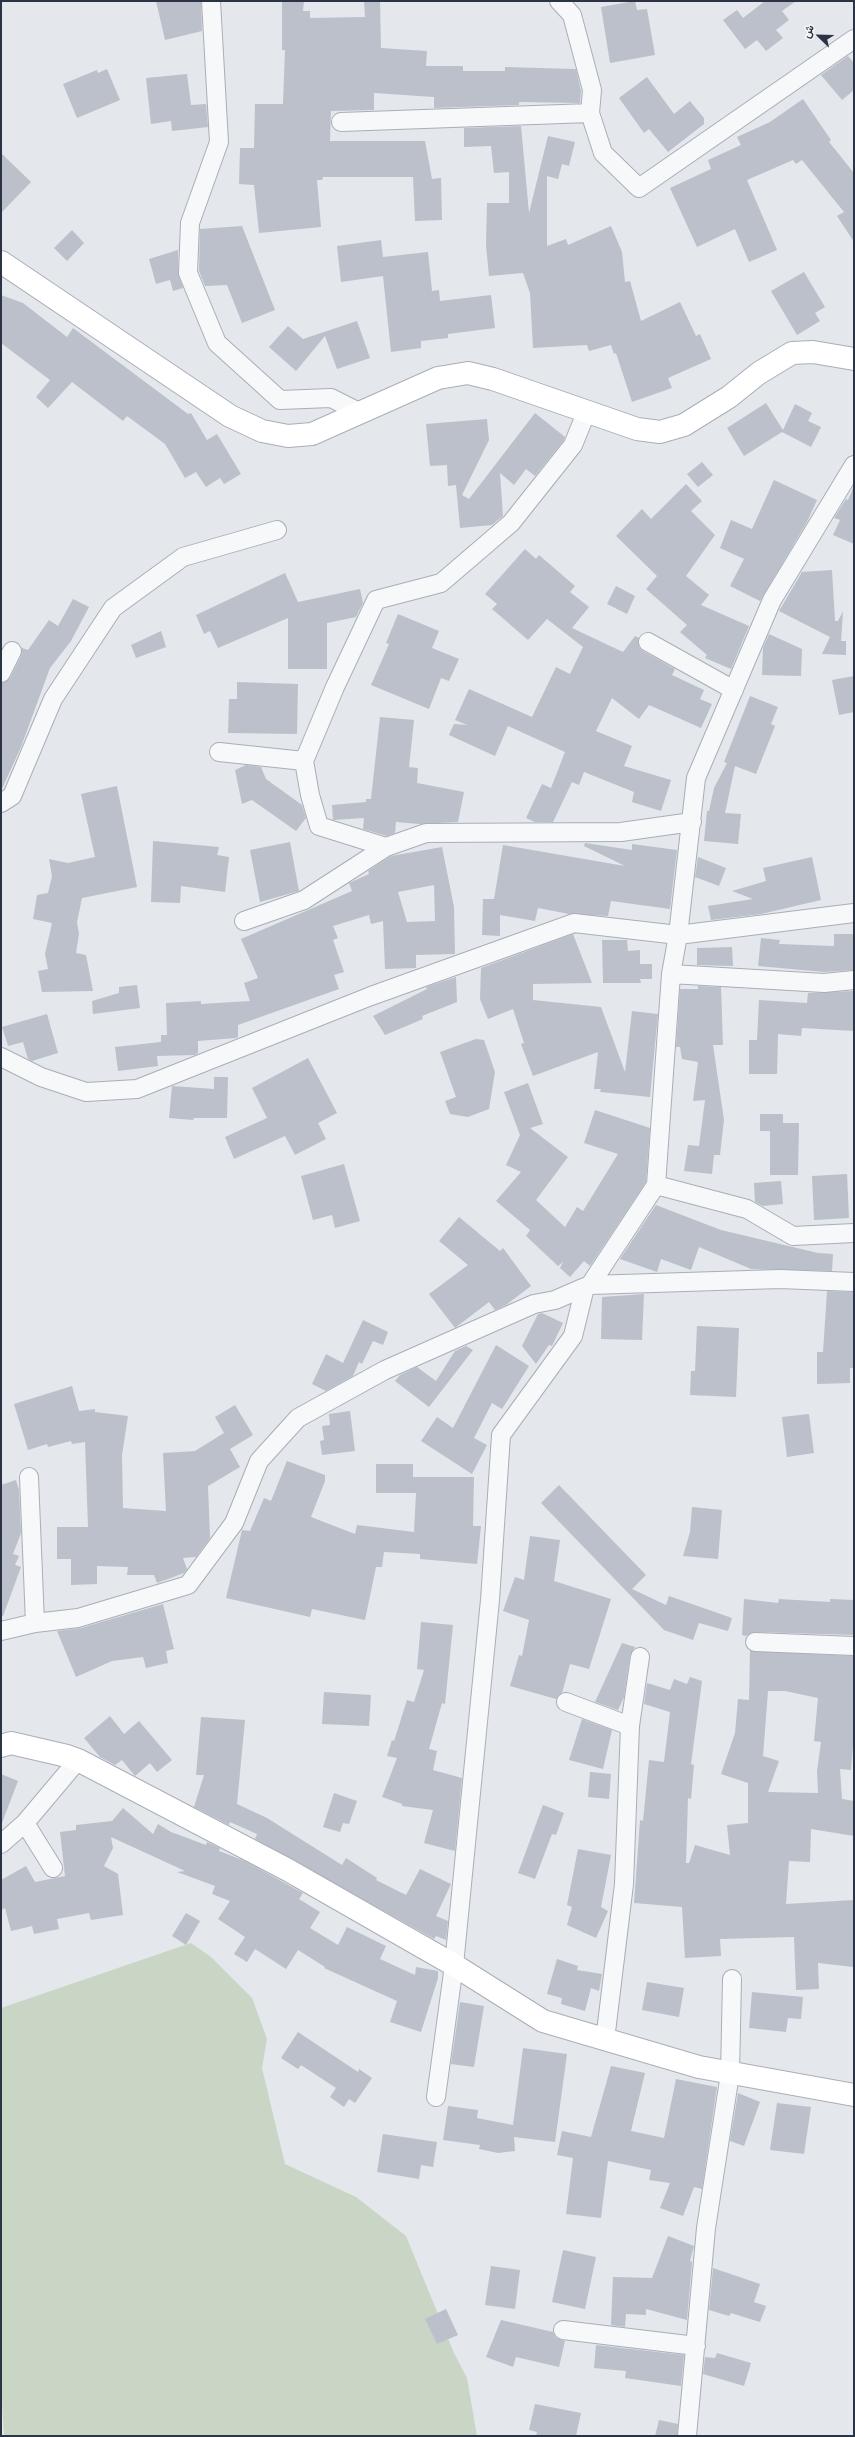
<!DOCTYPE html>
<html>
<head>
<meta charset="utf-8">
<style>
	body { margin:0 }
	#map { position:relative; width:855px; height:2437px; overflow:hidden; background:#e4e7ec; font-family:"Golos Text",Vazirmatn,sans-serif }
	canvas { display:block }
	.frame { position:absolute; inset:0; border:2px solid #2b3445; pointer-events:none }
	.north { position:absolute; left:799px; top:16px; width:40px; height:40px; -webkit-text-stroke:3px #f4f6f9; paint-order:stroke; rotate:293deg; font-size:11px; font-weight:700; line-height:16px; text-align:center; color:#2b3445 }
	.north::after { content:''; display:block; margin:auto; width:14px; height:18px; background:#2b3445; clip-path:polygon(50% 0,100% 100%,50% 72%,0 100%) }
</style>
</head>
<body>
<div id="map">
<canvas width="855" height="2437"></canvas>
<div class="frame"></div>
<div class="north">ش</div>
</div>
<script>
const context = document.querySelector('canvas').getContext('2d');
context.lineJoin = 'round';
function paint(path, color) { context.fillStyle = color; context.fill(path, 'evenodd'); }
const shape = rows => new Path2D(rows.map(r => 'M' + r).join(''));
function strokePath(path, color, width, dash) { context.strokeStyle = color; context.lineWidth = width; context.lineCap = dash ? 'butt' : 'round'; context.setLineDash(dash || []); context.stroke(path); }
paint(shape([
	[191,1943,211,1957,252,1998,267,2039,262,2068,285,2164,356,2197,406,2236,454,2353,467,2378,477,2436,4,2436,1,2382,1,2008]
]), '#c9d6c5');
paint(shape([
	[156,1,201,1,202,31,165,40],
	[282,1,304,1,303,11,310,11,310,18,365,17,364,1,380,1,381,48,427,51,426,66,463,66,463,71,505,71,505,67,576,69,581,91,580,103,519,102,519,105,434,108,434,97,374,93,374,110,331,111,330,141,425,141,432,179,441,178,442,220,415,221,413,177,323,177,322,180,317,180,321,227,259,233,254,185,239,184,240,148,254,148,255,104,283,104,285,50,282,50],
	[635,1,637,10,647,9,655,55,610,63,601,7],
	[765,1,796,1,782,11,789,20,776,30,783,38,766,51,757,40,745,49,723,20,737,10,743,18],
	[848,56,854,63,854,90,842,100,821,75],
	[107,69,120,100,77,118,63,84,97,70,98,73],
	[187,74,191,105,206,104,208,127,172,131,171,121,151,124,146,78],
	[647,77,674,114,690,101,704,118,704,124,668,152,649,129,644,133,619,98],
	[803,99,831,140,829,142,854,173,854,242,837,216,844,212,802,160,796,164,793,160,747,180,777,250,749,262,735,229,697,247,670,188,711,169,708,160,741,145,737,137,770,122],
	[521,126,529,213,548,136,575,142,569,166,562,164,558,179,547,176,547,246,566,239,568,245,611,226,622,252,625,282,630,281,641,321,680,302,696,336,700,334,711,359,668,378,672,388,632,402,616,353,614,354,611,345,589,351,587,345,533,348,530,293,523,273,489,276,486,245,487,203,509,203,509,172,494,173,491,146,464,147,464,128],
	[1,153,31,182,1,213],
	[242,226,275,310,242,323,227,285,205,286,199,271,200,229],
	[72,230,84,243,67,261,54,248],
	[381,240,383,257,428,252,432,291,439,290,440,301,491,295,495,328,448,334,448,338,421,341,421,348,391,352,383,276,341,282,337,246],
	[178,250,178,273,183,288,173,291,170,280,156,284,149,259],
	[804,272,825,307,815,313,820,321,797,335,771,291],
	[1,295,23,303,67,337,73,328,188,414,191,413,207,440,217,434,241,474,224,484,220,478,206,487,196,472,185,478,165,444,127,416,123,421,72,382,48,408,36,397,50,380,1,343],
	[357,321,370,358,337,369,325,336,296,371,269,347,288,326,303,339],
	[766,403,783,430,795,404,812,413,808,421,821,427,811,447,782,432,744,456,727,428],
	[535,413,565,437,564,440,535,476,526,469,514,485,500,473,503,516,492,525,460,528,456,485,448,486,447,465,430,466,426,424,487,419,489,440,462,495,469,499],
	[702,462,713,475,698,487,687,474],
	[774,480,817,500,807,522,760,601,730,586,744,559,720,548,731,520,752,529],
	[686,484,702,501,691,511,715,535,686,576,709,595,701,605,749,626,731,669,705,658,707,655,680,632,687,625,646,589,657,576,616,536,642,509,651,519],
	[854,486,854,544,833,535,840,520,834,518,846,499,848,500],
	[525,549,536,559,539,555,575,586,570,592,589,607,572,628,623,652,635,636,639,638,639,647,643,651,675,669,672,675,704,690,700,699,712,704,701,728,649,705,639,719,612,698,596,731,632,746,624,766,671,780,661,811,632,802,634,792,584,772,579,785,572,782,553,822,535,822,526,818,542,784,551,788,565,752,508,726,495,756,449,735,454,724,467,725,455,720,469,689,532,717,556,667,570,674,583,647,547,619,528,640,492,609,497,604,485,594],
	[832,570,835,621,838,621,843,611,841,641,846,641,846,655,822,654,830,637,779,611,802,572],
	[285,573,298,602,360,589,363,603,356,617,327,623,327,669,288,669,288,618,218,648,210,631,204,634,196,615],
	[616,586,635,596,627,614,607,604],
	[73,599,89,607,71,641,50,668,21,747,1,791,1,683,10,678,21,656,22,648,28,650,49,620,58,626],
	[398,614,439,631,432,648,459,659,449,681,441,678,429,709,371,685,389,644,386,643],
	[161,631,166,647,136,658,131,645],
	[769,634,802,649,801,676,762,675,763,648],
	[854,676,854,712,839,715,832,680],
	[237,682,298,684,297,734,228,733,229,699,237,699],
	[750,696,778,707,771,724,775,726,756,774,735,766,725,813,741,814,738,844,704,841,707,811,709,811,714,788,727,763,724,762],
	[380,717,414,720,409,767,418,768,417,783,464,792,458,822,419,824,396,822,395,833,387,836,363,829,364,818,333,820,332,805,366,802,366,799,371,799],
	[246,765,261,767,266,779,302,805,306,818,296,831,252,800,242,804,235,770],
	[117,786,137,887,82,898,77,922,79,934,76,953,86,955,93,991,42,992,38,971,48,969,45,954,52,923,33,919,37,895,48,893,52,876,49,859,68,863,95,857,81,794],
	[153,841,219,847,217,855,229,857,225,892,181,886,180,903,151,902],
	[290,842,299,891,260,902,250,850],
	[585,843,632,850,632,844,677,850,670,909,611,901,608,916,569,914,538,908,535,921,500,915,500,936,482,935,483,899,494,899,503,845,625,866,584,846],
	[442,847,454,907,455,954,416,955,416,968,385,969,383,921,371,924,369,915,333,926,338,938,333,940,344,972,334,975,339,989,238,1025,238,1037,236,1038,198,1041,198,1053,195,1055,157,1056,158,1066,118,1071,115,1047,161,1042,161,1035,167,1035,166,1003,201,1001,201,1004,250,1001,244,983,258,978,241,939,352,891,349,883,369,874,368,871,391,856],
	[434,885,435,921,407,922,398,892],
	[698,857,726,868,719,886,695,877],
	[812,857,821,900,761,914,711,920,708,906,753,899,732,891,766,881,763,868],
	[573,934,592,983,533,984,533,1000,601,1007,625,1072,632,1011,658,1014,650,1097,600,1092,601,1089,594,1089,598,1052,533,1076,521,1044,524,1043,513,1009,488,1019,480,999,481,968],
	[834,934,854,934,854,970,824,972,758,966,761,938,780,940,779,944,834,946],
	[602,940,627,940,628,951,640,950,640,964,652,964,652,979,640,979,641,983,603,983],
	[732,947,733,966,697,965,697,948],
	[456,977,457,1002,422,1016,423,1019,385,1035,373,1016,427,989,426,987],
	[137,985,140,1008,93,1014,92,1001,119,993,119,987],
	[698,986,721,987,723,1045,713,1045,724,1120,720,1155,714,1155,712,1174,684,1171,688,1145,699,1146,705,1100,693,1101,698,1062,682,1059,680,1047,676,1047,680,989,698,989],
	[854,991,854,1031,802,1028,801,1036,778,1034,777,1074,749,1074,749,1040,757,1040,759,1000,807,1003,808,993],
	[47,1014,58,1053,32,1061,28,1059,23,1042,8,1046,2,1027],
	[476,1039,484,1040,495,1072,489,1109,468,1117,450,1114,445,1101,456,1097,440,1052],
	[308,1058,337,1113,318,1123,326,1139,295,1155,285,1136,234,1159,225,1137,267,1118,252,1088],
	[214,1077,228,1077,227,1118,194,1118,193,1120,169,1118,172,1086,214,1089],
	[528,1083,543,1124,530,1128,568,1157,536,1200,565,1227,577,1207,583,1211,618,1154,584,1143,595,1110,650,1128,646,1182,590,1266,584,1261,570,1277,560,1268,563,1262,558,1266,526,1236,530,1230,496,1201,521,1172,506,1165,520,1135,504,1092],
	[760,1114,783,1114,783,1123,799,1123,798,1175,770,1175,770,1131,760,1131],
	[344,1164,360,1221,335,1228,332,1215,313,1220,301,1176],
	[847,1174,849,1218,814,1220,812,1176],
	[781,1181,783,1204,763,1206,755,1202,754,1183],
	[656,1205,721,1230,818,1253,833,1254,832,1271,751,1269,699,1247,691,1270,661,1259,657,1272,620,1259],
	[459,1217,500,1251,503,1248,531,1286,506,1305,495,1310,489,1302,455,1328,429,1294,468,1265,439,1241],
	[827,1291,854,1292,854,1368,850,1368,850,1383,817,1384,817,1352,823,1352],
	[644,1294,642,1340,601,1339,602,1297],
	[542,1313,563,1323,552,1346,549,1345,536,1364,522,1346,538,1314],
	[363,1320,388,1332,383,1345,373,1341,362,1364,359,1362,353,1376,326,1391,312,1384,326,1354,343,1363],
	[697,1326,739,1328,736,1397,690,1395,691,1371,695,1371],
	[496,1345,529,1366,502,1409,492,1403,474,1438,487,1445,472,1474,421,1441,437,1417,453,1428],
	[466,1346,473,1350,429,1407,395,1381,400,1375,417,1367,436,1381,455,1351],
	[72,1386,79,1411,95,1409,95,1412,128,1416,122,1455,123,1508,166,1511,163,1453,195,1451,224,1433,215,1417,235,1405,253,1435,230,1449,240,1467,208,1486,210,1538,196,1557,183,1558,187,1569,184,1573,157,1583,154,1575,127,1575,128,1567,97,1566,97,1584,71,1585,71,1559,57,1559,57,1527,88,1527,85,1442,72,1444,71,1441,48,1447,47,1444,28,1450,14,1404],
	[350,1411,355,1451,322,1455,320,1441,324,1440,322,1426,330,1425,329,1414],
	[809,1414,814,1453,787,1457,782,1417],
	[287,1461,325,1475,325,1481,311,1517,355,1534,357,1525,414,1532,416,1493,376,1493,376,1464,413,1464,413,1477,474,1477,473,1526,481,1526,477,1564,420,1559,420,1554,384,1552,382,1567,376,1567,365,1620,312,1609,310,1617,226,1598,242,1530,250,1531,264,1498,271,1501],
	[16,1480,19,1490,21,1533,13,1554,19,1556,15,1565,21,1567,3,1616,1,1616,1,1485],
	[559,1485,646,1575,632,1589,666,1605,669,1596,732,1618,728,1631,699,1623,693,1640,664,1630,541,1503],
	[692,1507,722,1510,718,1559,683,1556,690,1532],
	[530,1536,560,1540,554,1581,611,1599,589,1669,570,1664,562,1693,556,1699,510,1686,519,1655,522,1656,529,1620,503,1611,515,1577,524,1580],
	[744,1599,778,1603,779,1599,830,1602,830,1599,854,1600,854,1635,755,1632,746,1636,742,1635],
	[163,1604,174,1649,166,1651,168,1663,146,1668,143,1657,112,1661,76,1677,57,1631,81,1628],
	[421,1622,453,1625,445,1704,442,1703,429,1749,437,1751,433,1770,462,1778,455,1851,424,1843,433,1810,402,1806,402,1804,382,1797,397,1758,387,1756,392,1740,394,1741,407,1700,414,1702,424,1670,417,1669],
	[622,1643,635,1647,630,1655,624,1697,618,1710,595,1702],
	[750,1651,854,1656,854,1734,851,1770,840,1769,842,1799,854,1801,854,1836,811,1829,810,1862,789,1861,786,1904,854,1900,854,1967,818,1963,819,1989,796,1990,794,1937,720,1939,721,1956,685,1958,682,1907,634,1903,640,1820,643,1821,649,1760,664,1762,670,1712,644,1704,647,1683,670,1690,674,1679,687,1684,690,1677,702,1681,691,1764,694,1765,691,1799,688,1798,686,1863,689,1863,695,1845,730,1855,727,1825,748,1823,748,1783,721,1774,735,1733,738,1699,749,1700],
	[768,1691,785,1691,818,1698,814,1741,821,1742,817,1771,818,1793,768,1792,779,1761,763,1756],
	[324,1692,371,1695,369,1726,322,1724],
	[110,1716,124,1734,139,1721,172,1760,157,1772,150,1763,135,1776,122,1760,115,1765,100,1757,84,1738],
	[201,1717,245,1720,237,1804,267,1818,342,1865,346,1858,377,1878,376,1880,406,1895,420,1869,451,1884,436,1916,448,1921,446,1940,436,1936,434,1939,255,1839,257,1834,230,1822,229,1825,194,1807,204,1775,196,1775],
	[582,1719,612,1730,603,1769,569,1760],
	[590,1772,611,1774,609,1799,588,1797],
	[1,1774,18,1781,2,1823,1,1823],
	[334,1793,357,1801,349,1824,343,1823,340,1832,323,1827],
	[543,1805,564,1813,556,1835,552,1834,535,1879,518,1873],
	[123,1808,153,1834,158,1824,171,1832,206,1845,207,1842,220,1848,219,1851,245,1861,303,1893,299,1899,320,1912,310,1928,338,1945,347,1927,386,1946,380,1959,415,1975,416,1967,438,1971,438,1978,421,2032,390,2022,397,2001,324,1968,325,1967,298,1950,286,1969,255,1949,247,1962,234,1954,245,1937,218,1919,230,1901,212,1894,215,1886,177,1872,185,1871,111,1837,113,1848,104,1866,118,1874,123,1915,91,1920,89,1913,57,1919,59,1929,34,1934,32,1926,11,1931,5,1908,1,1910,1,1880,26,1866,35,1882,65,1876,60,1832,76,1830,76,1825,112,1821],
	[578,1849,611,1855,601,1907,608,1911,596,1938,567,1925,572,1907,567,1905],
	[186,1913,200,1921,186,1945,172,1936],
	[557,1959,578,1966,577,1970,602,1974,599,1991,591,1988,585,2011,561,2004,562,1998,547,1994],
	[647,1982,684,1988,679,2017,642,2010],
	[752,1992,803,1997,801,2019,788,2018,786,2032,749,2028],
	[460,2002,484,2006,474,2067,451,2064],
	[298,2032,358,2072,359,2069,372,2078,355,2103,349,2099,344,2107,330,2097,336,2088,301,2065,298,2069,281,2058],
	[523,2048,567,2054,555,2142,514,2137,515,2151,498,2153,479,2149,480,2145,443,2140,448,2106,478,2110,477,2118,513,2125],
	[611,2066,645,2073,631,2131,664,2138,676,2079,717,2087,702,2189,694,2187,683,2216,660,2208,670,2183,649,2180,651,2170,608,2161,601,2218,566,2214,573,2158,557,2155,562,2131,591,2137],
	[738,2093,760,2102,744,2146,730,2141],
	[777,2103,811,2107,804,2154,770,2150],
	[383,2134,437,2142,433,2167,421,2165,419,2179,377,2172],
	[668,2236,694,2246,690,2261,692,2262,687,2320,646,2309,646,2315,626,2314,625,2327,611,2325,613,2277,652,2278],
	[563,2250,596,2257,585,2309,552,2302],
	[491,2266,520,2270,515,2309,485,2305],
	[713,2268,760,2284,754,2302,766,2306,760,2322,731,2313,729,2316,709,2310],
	[446,2309,458,2335,437,2344,425,2319],
	[501,2320,553,2332,556,2338,565,2341,559,2367,516,2357,513,2367,486,2357],
	[596,2345,684,2355,681,2386,625,2378,626,2371,594,2368],
	[717,2353,751,2363,744,2386,703,2374,705,2357,715,2358],
	[535,2404,581,2413,576,2436,536,2436,537,2432,529,2430],
	[659,2420,678,2424,677,2436,655,2436]
]), '#bbc0ca');
const street = shape([
	[211,1,219,142,190,223,188,273,217,343,280,400,331,398,361,413],
	[559,1,572,15,592,90,590,113,603,153,639,188,854,39],
	[341,122,590,113],
	[648,642,734,690],
	[1,673,12,651],
	[219,752,304,761,310,795,319,826,386,847],
	[304,761,335,687,376,600,441,583,511,523,573,445,586,413],
	[1,803,12,796,53,699,113,608,183,557,277,530],
	[244,921,304,900,386,847,426,833,621,832,692,822],
	[671,974,824,983,854,980],
	[1,1057,41,1077,86,1092,137,1089,371,996,574,923,678,935,854,913],
	[656,1185,747,1209,793,1236,854,1233],
	[590,1285,780,1279,854,1282],
	[29,1477,35,1623],
	[1,1631,35,1623,78,1618,188,1585,234,1523,259,1461,298,1418,385,1370,534,1304,555,1300,585,1287],
	[755,1642,854,1646],
	[566,1702,630,1726,624,1884,605,2040],
	[630,1726,640,1657],
	[25,1823,53,1868],
	[1,1844,25,1823,78,1760],
	[436,2097,454,1965,490,1600,501,1435,573,1336,585,1287,590,1285,656,1185,671,974,678,935,696,778,772,600,854,465],
	[563,2330,696,2346],
	[687,2436,706,2228,730,2074,732,1979]
]);
const secondary = shape([
	[1,262,230,416,262,431,288,436,312,434,438,378,468,373,493,379,637,429,660,432,684,425,729,397,759,373,792,353,813,352,854,359],
	[1,1746,11,1743,67,1756,78,1760,288,1870,454,1965,543,2021,699,2067,854,2095]
]);
strokePath(street, '#a9aeb7', 20);
strokePath(secondary, '#a9aeb7', 24);
strokePath(street, '#f7f8fa', 18);
strokePath(secondary, '#fff', 22);
</script>
</body>
</html>
